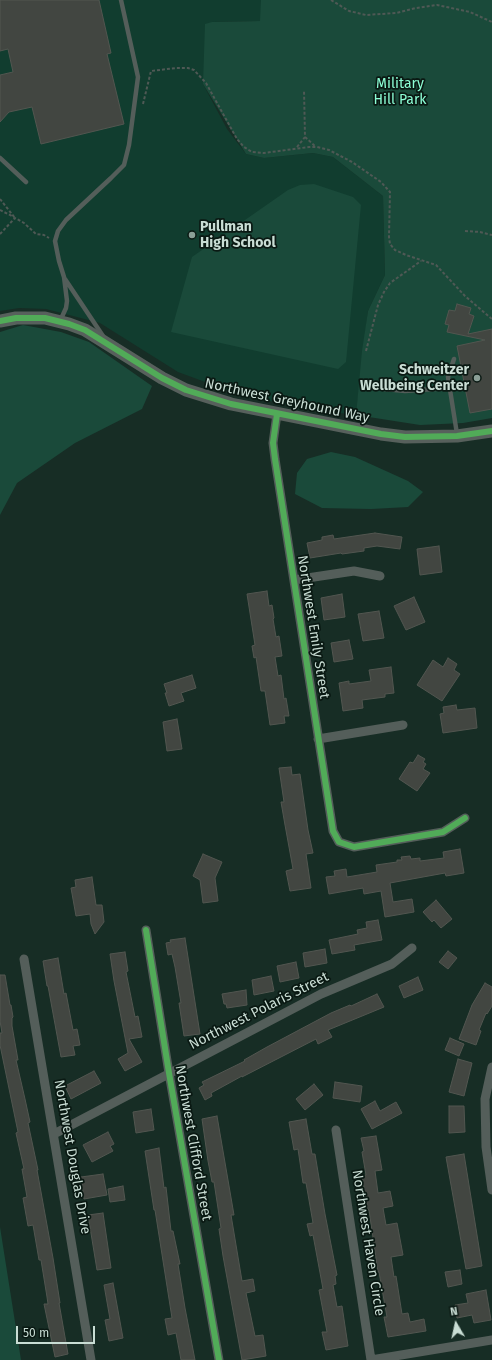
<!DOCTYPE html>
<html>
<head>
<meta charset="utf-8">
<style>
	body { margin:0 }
	#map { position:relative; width:492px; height:1360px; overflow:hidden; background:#172d25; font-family:"Fira Sans",sans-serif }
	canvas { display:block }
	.north { position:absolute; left:436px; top:1304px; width:40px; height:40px; -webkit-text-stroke:3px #0a1913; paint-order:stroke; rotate:351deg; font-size:11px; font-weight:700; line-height:16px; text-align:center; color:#c9ddd4 }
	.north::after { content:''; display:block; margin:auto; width:14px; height:18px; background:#c9ddd4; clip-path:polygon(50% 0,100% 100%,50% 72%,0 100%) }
	.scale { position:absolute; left:16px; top:1326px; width:79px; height:18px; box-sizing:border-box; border:2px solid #c9ddd4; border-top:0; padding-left:5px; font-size:12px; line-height:14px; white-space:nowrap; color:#c9ddd4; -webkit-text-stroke:3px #0a1913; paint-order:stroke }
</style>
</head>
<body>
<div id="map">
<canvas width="492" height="1360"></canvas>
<div class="north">N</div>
<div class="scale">50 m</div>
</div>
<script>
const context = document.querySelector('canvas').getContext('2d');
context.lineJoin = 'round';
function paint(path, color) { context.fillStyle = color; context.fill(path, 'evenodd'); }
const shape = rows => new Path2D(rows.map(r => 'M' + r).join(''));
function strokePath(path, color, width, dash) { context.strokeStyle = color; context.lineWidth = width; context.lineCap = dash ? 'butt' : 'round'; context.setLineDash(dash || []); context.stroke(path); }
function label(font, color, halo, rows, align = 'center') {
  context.font = font + ' "Fira Sans",sans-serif'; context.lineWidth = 3.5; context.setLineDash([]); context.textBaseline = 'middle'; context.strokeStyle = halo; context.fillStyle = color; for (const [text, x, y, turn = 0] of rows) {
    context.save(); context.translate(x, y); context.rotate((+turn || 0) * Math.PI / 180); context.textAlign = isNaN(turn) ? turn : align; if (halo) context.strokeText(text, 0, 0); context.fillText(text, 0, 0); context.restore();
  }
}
paint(shape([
	[0,0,261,0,261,21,212,22,203,84,227,129,246,154,264,158,313,153,333,157,383,196,385,275,368,311,356,415,301,408,235,393,178,372,100,323,46,309,19,308,0,311]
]), '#113d2f');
paint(shape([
	[261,0,492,0,492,418,463,423,420,425,356,415,362,351,368,311,385,275,383,196,333,157,313,153,264,158,246,154,203,84,205,24,212,22,260,21],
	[314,184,353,197,361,205,346,362,338,369,171,332,192,257,288,190,300,185],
	[23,325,61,332,89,342,152,386,142,409,75,443,17,483,0,515,0,332],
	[331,452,355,457,408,481,423,492,408,507,371,509,322,508,295,494,297,473,307,459],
	[0,1227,21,1360,0,1360]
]), '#1a4a3a');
const building = shape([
	[0,0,99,0,111,53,107,54,124,124,41,144,32,107,9,112,0,122,0,75,13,72,8,49,0,51,0,0],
	[457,304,471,308,469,314,474,316,468,334,492,329,492,409,470,413,457,346,485,340,447,332,449,325,445,324,449,310,455,311,457,304],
	[375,533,402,537,400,549,377,546,364,548,364,551,342,554,341,553,310,558,307,543,322,540,322,537,333,535,334,539,375,533],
	[439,546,442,572,420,575,417,549,439,546],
	[267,591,269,606,272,605,274,618,273,619,276,637,279,636,282,656,275,657,278,676,281,675,284,699,286,698,289,716,284,716,285,723,270,725,265,691,261,691,256,657,254,658,252,646,255,645,247,594,267,591],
	[342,594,345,617,324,620,321,598,342,594],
	[414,597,425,622,406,630,394,606,414,597],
	[379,611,384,638,363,641,358,614,379,611],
	[349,640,353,659,334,662,331,643,349,640],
	[448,658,457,664,454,670,460,674,442,701,417,685,433,660,443,667,448,658],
	[391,667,394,693,385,694,385,697,362,700,363,708,343,711,339,683,349,681,349,684,371,681,369,670,391,667],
	[192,675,196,688,181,693,184,701,169,706,165,693,167,693,164,684,192,675],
	[456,705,457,710,475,708,477,728,443,733,440,714,444,713,443,707,456,705],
	[177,719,182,749,167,751,163,722,177,719],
	[418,755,425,759,423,762,426,764,423,769,430,773,417,791,399,779,410,762,413,763,418,755],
	[291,767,292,775,300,774,308,830,313,853,306,854,311,888,290,891,286,871,293,869,285,825,281,802,284,802,279,768,291,767],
	[460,849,464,873,446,876,445,873,390,883,393,902,412,899,414,912,385,917,381,891,364,894,363,888,329,894,326,877,335,876,334,871,346,869,347,877,377,872,376,865,397,862,397,860,402,860,401,857,410,856,411,859,420,858,420,861,444,858,443,852,460,849],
	[203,854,222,862,215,878,218,901,203,903,200,880,193,876,203,854],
	[92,877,96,905,102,905,104,922,95,934,91,924,90,914,76,916,71,888,76,887,75,880,92,877],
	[436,900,452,919,441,928,434,920,432,922,423,912,436,900],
	[378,920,382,940,354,945,355,950,332,954,329,940,358,934,357,930,367,928,366,922,378,920],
	[185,938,200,1034,184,1036,179,1003,181,1003,175,967,172,954,168,955,166,943,171,942,170,940,185,938],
	[325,949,327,963,305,967,303,953,325,949],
	[448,951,457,958,448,969,439,962,448,951],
	[125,952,128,971,126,972,135,1017,138,1016,142,1037,129,1039,142,1062,125,1071,118,1059,128,1053,114,981,110,954,125,952],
	[58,958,64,994,66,993,73,1030,77,1029,80,1045,73,1046,75,1055,61,1057,48,986,47,986,43,961,58,958],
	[296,962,299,978,280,982,277,966,296,962],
	[0,975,5,975,10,1005,11,1005,13,1017,12,1018,12,1026,18,1060,16,1060,25,1099,30,1122,28,1123,38,1170,37,1170,53,1258,60,1303,59,1303,68,1354,55,1357,44,1304,48,1304,47,1297,41,1260,39,1260,33,1225,28,1226,23,1198,27,1197,22,1169,24,1169,16,1133,18,1132,0,1045,0,1033,2,1033,0,1021,0,975],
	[271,976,274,991,254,995,252,980,271,976],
	[418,977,423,990,404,998,399,986,418,977],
	[485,983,492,987,492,1006,487,1014,486,1013,479,1030,481,1031,476,1045,459,1039,472,1005,485,983],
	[246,990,247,1005,227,1008,226,1004,224,1004,222,994,246,990],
	[377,994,384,1007,328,1030,332,1037,318,1044,316,1039,242,1077,242,1076,211,1093,212,1096,205,1100,199,1088,204,1085,202,1082,245,1061,244,1060,267,1047,331,1013,350,1005,351,1006,377,994],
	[450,1038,464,1044,459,1056,445,1050,450,1038],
	[458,1059,472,1063,464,1096,449,1092,458,1059],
	[94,1071,101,1083,71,1099,65,1086,94,1071],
	[335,1082,362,1086,360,1102,333,1098,335,1082],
	[314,1084,323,1095,305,1110,296,1099,314,1084],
	[375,1101,380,1111,396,1102,402,1113,372,1129,361,1109,375,1101],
	[449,1106,464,1106,465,1132,449,1133,449,1106],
	[151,1109,154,1130,136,1133,133,1112,151,1109],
	[217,1116,234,1215,231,1215,242,1281,253,1279,255,1291,246,1293,255,1336,263,1335,266,1356,242,1360,223,1256,219,1229,221,1228,214,1182,212,1182,208,1161,202,1119,217,1116],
	[306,1119,312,1154,315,1154,325,1214,337,1275,335,1276,336,1284,333,1285,337,1307,342,1306,348,1346,326,1350,322,1332,327,1332,319,1290,323,1289,313,1235,310,1236,307,1224,313,1223,306,1183,303,1183,298,1149,294,1150,289,1122,306,1119],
	[108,1132,114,1144,110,1146,113,1151,92,1162,83,1145,108,1132],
	[376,1136,382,1170,375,1171,378,1193,390,1191,393,1206,383,1208,386,1225,397,1223,403,1255,391,1257,394,1277,396,1276,402,1314,408,1313,410,1322,424,1319,426,1331,388,1337,384,1317,387,1317,379,1272,378,1272,369,1210,368,1210,362,1176,366,1175,362,1152,364,1151,361,1138,376,1136],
	[159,1148,164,1188,166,1187,171,1231,173,1231,180,1264,178,1264,185,1308,195,1360,181,1360,176,1333,168,1335,165,1319,172,1318,155,1210,154,1210,145,1151,159,1148],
	[464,1154,482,1266,466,1269,446,1157,464,1154],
	[103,1174,107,1195,84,1199,81,1177,103,1174],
	[123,1186,125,1200,110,1202,108,1189,123,1186],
	[103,1213,111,1268,97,1270,88,1215,103,1213],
	[460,1270,462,1284,448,1287,445,1272,460,1270],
	[113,1283,123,1338,109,1341,105,1320,110,1319,104,1285,113,1283],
	[486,1290,491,1320,474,1323,472,1315,457,1318,455,1305,468,1303,466,1294,486,1290]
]);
paint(building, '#424641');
strokePath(building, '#525650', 1);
strokePath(shape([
	[331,0,349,11,366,15,396,13,416,8,437,5,470,12,492,22],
	[143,104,151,71,176,68,188,68,194,70,206,83,237,139,244,147,252,152,264,153,309,147,317,147,329,150,352,162,381,182,390,192,389,237,390,244,395,250,406,255,436,265,465,296,492,319],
	[305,137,316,147],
	[297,147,305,137,304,90],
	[0,199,15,218],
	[0,210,14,217],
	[465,231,480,232,492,235],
	[0,234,15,218,24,223,36,234,44,235,49,238],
	[366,351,378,305,384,292,390,283,421,261]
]), '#4f5955', 2, [3, 2]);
strokePath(shape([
	[0,158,26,182],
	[65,279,103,336],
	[60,321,66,308,67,301,64,277,59,261,55,241,58,231,66,220,111,178,124,165,129,145,138,77,121,0],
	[454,359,448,377,457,434],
	[384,389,405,391,449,388]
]), '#545e5a', 4.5);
strokePath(shape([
	[277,414,273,443,275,459,333,831,339,842,354,847,443,832,465,818],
	[294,580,354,571,380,576],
	[318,739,403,725],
	[146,930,169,1073,219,1360],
	[24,959,91,1360],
	[492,1067,485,1099,486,1147,492,1190],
	[336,1130,371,1360],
	[54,1134,321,994,392,964,412,948],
	[371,1360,492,1340]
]), '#545e5a', 9);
strokePath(shape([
	[0,321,16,318,45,318,69,324,85,330,162,378,186,390,231,404,381,434,405,437,457,436,492,431]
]), '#57605c', 13);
strokePath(shape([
	[0,321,16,318,45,318,69,324,85,330,162,378,186,390,231,404,381,434,405,437,457,436,492,431],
	[277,414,273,443,275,459,333,831,339,842,354,847,443,832,465,818],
	[146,930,169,1073,219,1360]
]), '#51ab58', 6);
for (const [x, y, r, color] of [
	[192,235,4,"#8b9f97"],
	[477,378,4,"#8b9f97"]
]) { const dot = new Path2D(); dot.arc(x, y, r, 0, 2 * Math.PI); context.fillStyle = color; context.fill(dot); strokePath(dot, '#0a1913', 1.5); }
label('14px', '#8cfed5', '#0a1913', [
	["Military",400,84],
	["Hill Park",400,100]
]);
label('bold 14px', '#c9ddd4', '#0a1913', [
	["Pullman",200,227],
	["High School",200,243],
	["Schweitzer",469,370,"right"],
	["Wellbeing Center",469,386,"right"]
], 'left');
label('14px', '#c9ddd4', '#0a1913', [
	["Northwest Greyhound Way",287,401,12],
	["Northwest Emily Street",313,627,81],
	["Northwest Polaris Street",259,1011,-27],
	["Northwest Clifford Street",193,1143,80],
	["Northwest Douglas Drive",72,1157,80],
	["Northwest Haven Circle",368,1243,81]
]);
</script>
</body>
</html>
